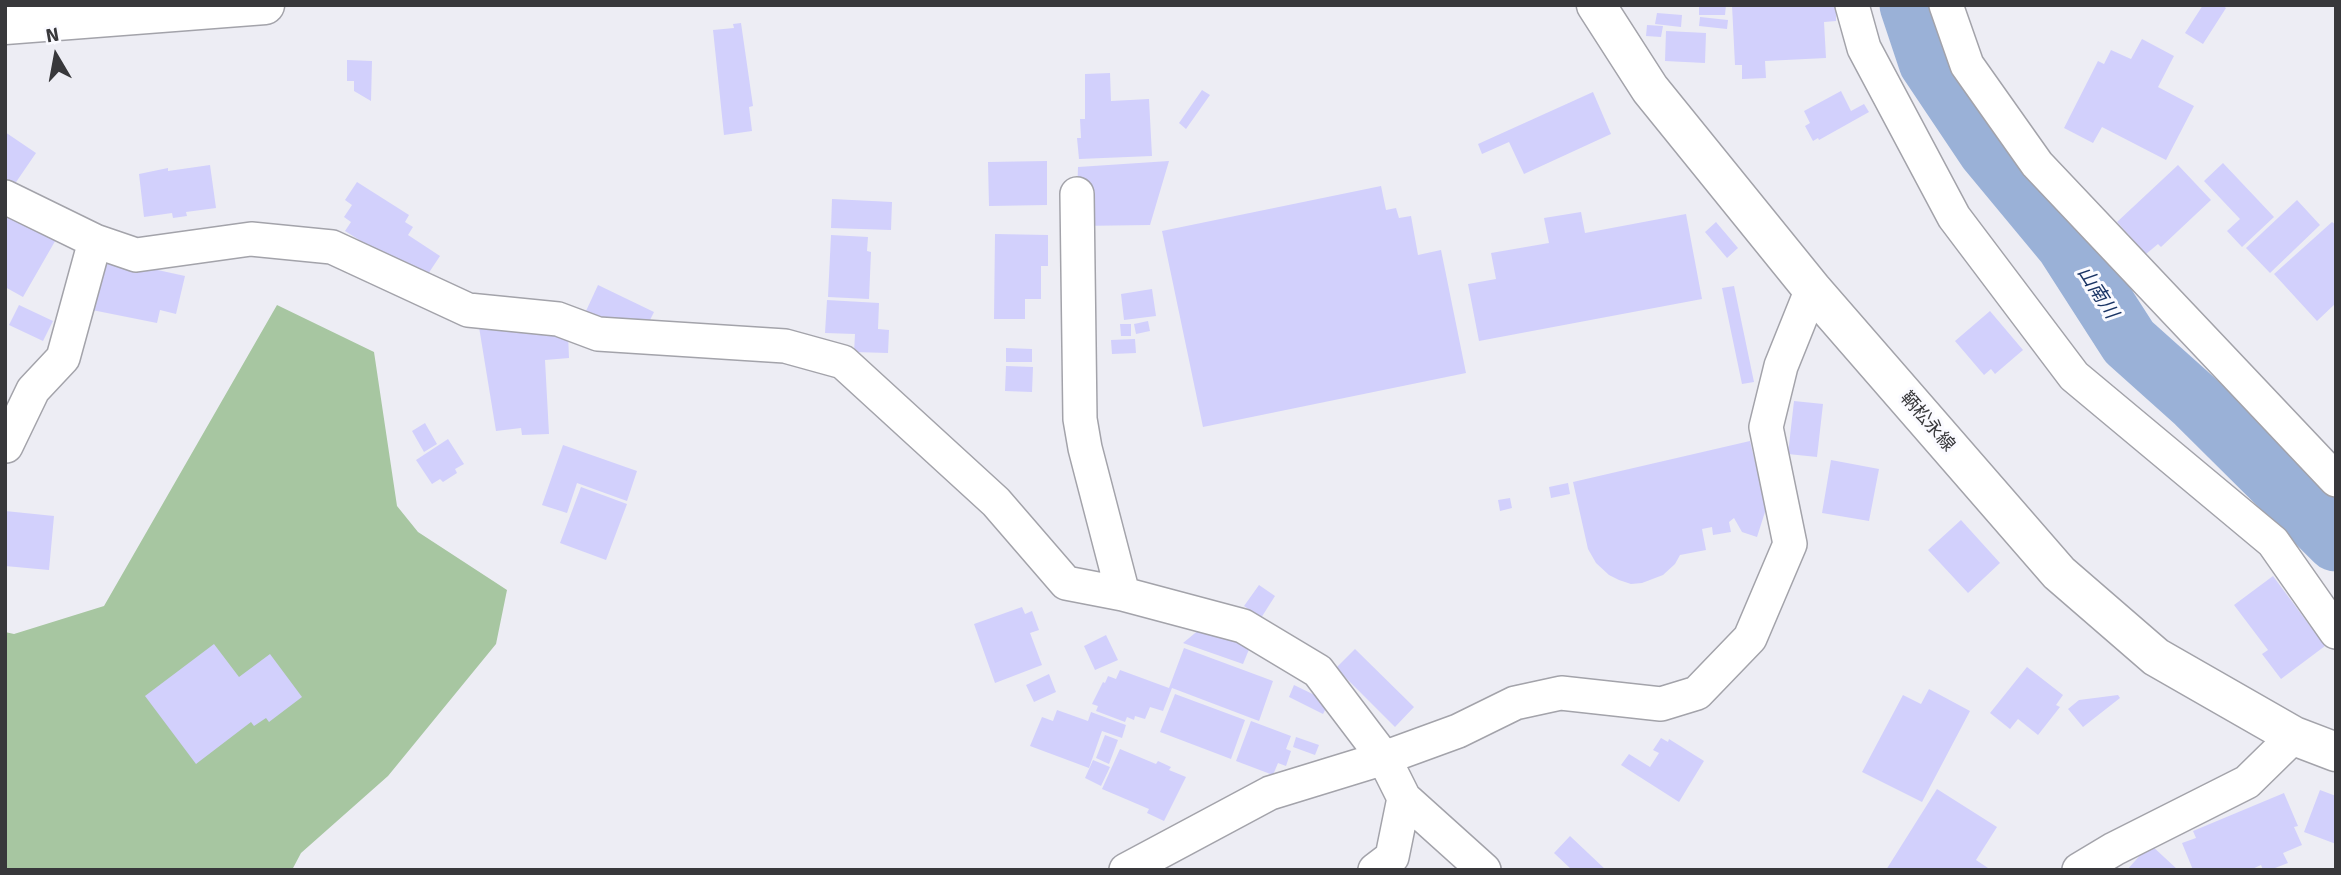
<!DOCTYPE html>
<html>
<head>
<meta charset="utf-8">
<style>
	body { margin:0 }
	#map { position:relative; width:2341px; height:875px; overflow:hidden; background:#ededf4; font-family:Signika,sans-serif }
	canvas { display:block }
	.frame { position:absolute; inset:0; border:7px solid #38383b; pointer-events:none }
	.north { position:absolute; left:21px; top:21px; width:70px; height:70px; -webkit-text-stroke:5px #fafaff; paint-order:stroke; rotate:350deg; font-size:19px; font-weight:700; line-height:28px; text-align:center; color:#38383b }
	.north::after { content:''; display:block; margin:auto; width:24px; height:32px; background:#38383b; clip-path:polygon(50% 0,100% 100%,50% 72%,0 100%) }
</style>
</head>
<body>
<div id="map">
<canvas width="2341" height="875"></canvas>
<div class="frame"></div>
<div class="north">N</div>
</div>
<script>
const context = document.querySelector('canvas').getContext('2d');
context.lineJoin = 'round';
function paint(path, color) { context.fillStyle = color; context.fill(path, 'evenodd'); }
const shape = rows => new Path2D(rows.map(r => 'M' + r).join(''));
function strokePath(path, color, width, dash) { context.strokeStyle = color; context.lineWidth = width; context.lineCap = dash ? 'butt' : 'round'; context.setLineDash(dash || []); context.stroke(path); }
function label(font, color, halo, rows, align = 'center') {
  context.font = font + ' Signika,"Noto Sans JP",sans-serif'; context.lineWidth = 6; context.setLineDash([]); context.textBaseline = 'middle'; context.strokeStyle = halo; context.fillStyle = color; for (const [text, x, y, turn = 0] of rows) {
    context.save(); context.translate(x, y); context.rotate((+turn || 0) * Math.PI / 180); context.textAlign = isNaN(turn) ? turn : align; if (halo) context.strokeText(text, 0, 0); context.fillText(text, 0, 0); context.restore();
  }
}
paint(shape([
	[277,305,374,352,397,506,418,532,507,590,496,644,388,776,301,853,292,870,5,870,5,632,14,634,104,606]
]), '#a7c6a1');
strokePath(shape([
	[1910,5,1929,62,1988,150,2066,244,2129,342,2196,402,2336,541]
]), '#9ab1d7', 61);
paint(shape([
	[1699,5,1726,5,1725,15,1699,15],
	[1732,5,1836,5,1836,21,1824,22,1826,58,1765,61,1766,78,1742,79,1742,65,1735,65],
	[2203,5,2222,5,2226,8,2203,44,2185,33],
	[1657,13,1682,15,1681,27,1655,24],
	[1700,17,1728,20,1727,29,1699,26],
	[741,23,753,106,749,107,752,131,724,135,713,30,734,28,733,24],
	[1647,25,1663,26,1661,37,1646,36],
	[1666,31,1706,33,1705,63,1665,61],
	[2142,39,2174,56,2158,87,2194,106,2166,160,2102,127,2093,143,2064,128,2098,61,2104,64,2111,50,2131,59],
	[347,60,372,61,371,101,354,91,354,81,347,81],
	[1110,73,1111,101,1149,99,1152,156,1079,159,1077,138,1081,138,1080,119,1085,119,1085,74],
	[1202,90,1210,95,1186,129,1179,123],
	[1841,91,1851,111,1864,104,1869,112,1819,140,1818,138,1813,141,1805,126,1810,123,1804,111],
	[1593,92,1611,134,1524,174,1509,142,1482,154,1478,144],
	[5,132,36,153,12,188,5,184],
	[1047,161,1047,205,989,206,988,162],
	[1169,161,1150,225,1076,226,1078,167],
	[2223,163,2274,217,2242,247,2227,231,2240,219,2204,181],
	[210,165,216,208,186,212,187,216,173,218,172,213,144,217,139,174,168,168,168,171],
	[2178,165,2211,200,2161,247,2158,244,2146,254,2117,222],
	[357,182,409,215,405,222,413,227,408,235,440,256,426,277,394,257,391,260,345,231,351,222,344,217,352,205,345,200],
	[1381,186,1386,210,1396,208,1399,218,1411,216,1418,255,1441,250,1466,373,1203,427,1162,231],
	[832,199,892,202,891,230,831,228],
	[2297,200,2320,225,2270,273,2246,248],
	[5,206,58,236,23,297,5,287],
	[1581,212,1585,233,1686,214,1702,299,1479,341,1468,284,1496,279,1491,253,1549,243,1544,218],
	[1716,222,1738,248,1727,258,1705,232],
	[2332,222,2336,225,2336,303,2317,321,2274,274],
	[995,234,1048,235,1048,266,1041,266,1041,299,1025,299,1025,319,994,319],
	[831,235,868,237,867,251,871,252,869,299,828,297],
	[103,258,185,276,176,314,160,310,157,323,92,310],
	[598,285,654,312,645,330,620,318,617,325,586,311],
	[1734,286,1754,382,1742,384,1722,288],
	[1152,289,1156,316,1124,320,1121,294],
	[827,300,879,303,878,329,889,330,888,353,854,352,855,334,825,333],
	[19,305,53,321,43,341,9,325],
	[1990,311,2023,350,1995,374,1991,369,1984,375,1955,341],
	[1148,321,1150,331,1136,334,1134,324],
	[1120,324,1131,324,1131,336,1121,336],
	[479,327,568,333,569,358,545,360,549,434,522,435,521,428,496,431],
	[1135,339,1136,353,1112,354,1111,340],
	[1006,348,1032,349,1032,362,1006,362],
	[1006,366,1033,367,1032,392,1005,391],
	[1794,401,1823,404,1817,457,1788,454],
	[425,423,437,444,424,452,412,431],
	[448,439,464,464,455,469,457,473,443,482,440,479,432,484,416,460],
	[1750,441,1767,511,1765,512,1757,537,1742,532,1734,518,1729,522,1731,532,1713,535,1712,527,1702,529,1706,550,1680,555,1675,564,1663,575,1642,583,1631,584,1619,580,1609,575,1596,563,1588,549,1573,482],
	[563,445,637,471,627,501,577,483,567,513,542,505],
	[1831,460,1879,469,1869,521,1822,513],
	[1568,483,1570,494,1551,498,1549,487],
	[581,487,627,504,606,560,560,543],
	[1510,498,1512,508,1500,511,1498,500],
	[5,511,54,516,49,570,5,566],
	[1961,520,2000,563,1968,593,1928,550],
	[2273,576,2325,646,2281,679,2262,654,2268,650,2234,605],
	[1259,585,1275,596,1261,618,1244,606],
	[1022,607,1025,614,1032,611,1039,630,1030,633,1042,665,995,683,974,624],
	[1200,629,1250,647,1243,664,1183,643],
	[1106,635,1118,660,1095,670,1084,646],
	[214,644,239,677,270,654,302,697,269,722,266,718,254,726,251,722,196,764,145,696],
	[1184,648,1273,681,1259,721,1172,688,1163,711,1150,707,1145,719,1135,716,1134,720,1127,717,1125,722,1096,711,1098,706,1092,704,1103,682,1105,683,1108,676,1116,679,1120,670,1169,688],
	[1355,649,1414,707,1395,727,1336,668],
	[2027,667,2063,695,2056,705,2060,707,2038,735,2018,719,2010,729,1990,713],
	[1049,674,1056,692,1034,702,1026,685],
	[1294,685,1329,702,1323,714,1289,697],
	[1929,689,1970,711,1922,802,1862,772,1903,695,1921,704],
	[1175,694,1245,720,1231,759,1160,732],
	[2118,695,2120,698,2083,727,2068,709,2079,700],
	[1057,710,1088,721,1091,712,1126,725,1122,738,1102,731,1089,768,1030,746,1042,717,1053,721],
	[1251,721,1291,736,1286,749,1291,751,1286,766,1278,763,1273,775,1236,761],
	[1105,735,1118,740,1109,764,1096,758],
	[1296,737,1319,745,1315,755,1293,747],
	[1661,738,1668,742,1669,739,1704,761,1679,802,1621,765,1629,754,1650,767,1659,753,1653,750],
	[1120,749,1156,764,1158,761,1171,767,1169,770,1186,777,1164,821,1147,813,1149,809,1102,789],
	[1093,760,1110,767,1101,786,1085,778],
	[1937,789,1997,827,1976,860,1991,870,1886,870],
	[2320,790,2336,796,2336,844,2304,832],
	[2284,793,2298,826,2294,827,2302,845,2283,853,2288,863,2270,870,2263,870,2261,865,2250,870,2193,870,2182,843,2196,838,2193,831],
	[1570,836,1606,870,1572,870,1554,853],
	[2150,844,2178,870,2127,870]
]), '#d2d0fc');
const minor = shape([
	[1852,5,1864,48,1954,217,2074,376,2273,542,2336,632],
	[1946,5,1967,65,2037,164,2336,480],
	[1077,194,1080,419,1085,448,1123,594],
	[5,197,95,241,136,255,251,239,332,247,468,310,558,319,598,334,785,346,843,362,996,502,1066,583,1123,594,1243,626,1318,671,1384,758,1404,798,1484,870],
	[6,446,33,390,63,358,95,241],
	[1126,870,1270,793,1384,758,1458,731,1515,703,1561,693,1661,704,1697,693,1750,638,1790,544,1766,427,1781,366,1812,289],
	[1375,870,1392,857,1404,798],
	[2079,870,2114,849,2247,782,2294,736]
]);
const tertiary = shape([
	[5,25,265,5]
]);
const primary = shape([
	[1596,5,1650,89,1812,289,2059,573,2156,657,2294,736,2336,752]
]);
strokePath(minor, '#a3a3aa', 36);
strokePath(tertiary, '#a3a3aa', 41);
strokePath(primary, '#a3a3aa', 41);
strokePath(minor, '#fff', 33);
strokePath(tertiary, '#fff', 38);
strokePath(primary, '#fff', 38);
label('18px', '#38383b', '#fafaff', [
	["鞆松永線",1927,422,49]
]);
label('italic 19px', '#1a3465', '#fafaff', [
	["山南川",2097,293,57]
]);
</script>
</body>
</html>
